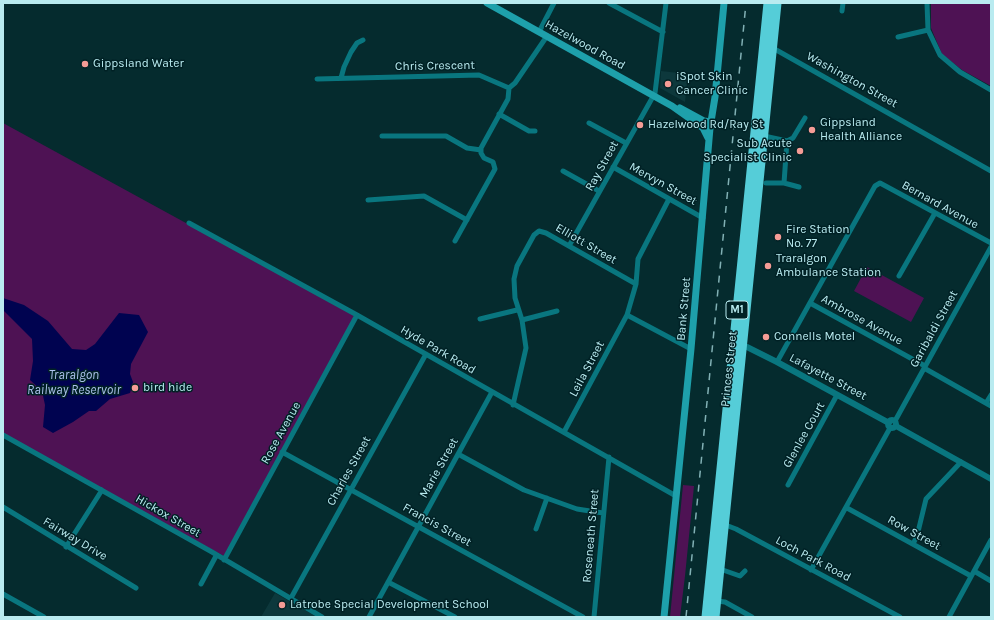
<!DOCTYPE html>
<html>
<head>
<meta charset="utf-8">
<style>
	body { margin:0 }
	#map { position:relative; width:994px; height:620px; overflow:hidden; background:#052b2e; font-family:Karla,sans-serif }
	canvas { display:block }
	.frame { position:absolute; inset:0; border:4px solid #b9ebf0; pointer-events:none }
</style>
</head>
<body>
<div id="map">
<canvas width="994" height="620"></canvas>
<div class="frame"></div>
</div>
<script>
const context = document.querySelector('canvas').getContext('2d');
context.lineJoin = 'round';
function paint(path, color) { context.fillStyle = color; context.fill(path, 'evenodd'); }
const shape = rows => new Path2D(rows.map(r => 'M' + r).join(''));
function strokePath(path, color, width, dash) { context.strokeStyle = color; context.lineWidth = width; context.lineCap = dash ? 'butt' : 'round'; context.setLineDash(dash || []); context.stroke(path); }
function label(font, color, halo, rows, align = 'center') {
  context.font = font + ' Karla,sans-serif'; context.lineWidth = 3; context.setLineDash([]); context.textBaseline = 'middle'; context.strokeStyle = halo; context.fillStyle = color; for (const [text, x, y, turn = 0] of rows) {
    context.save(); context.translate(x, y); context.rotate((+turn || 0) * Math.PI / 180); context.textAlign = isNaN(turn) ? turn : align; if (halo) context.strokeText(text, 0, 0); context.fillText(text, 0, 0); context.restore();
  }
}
paint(shape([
	[661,71,688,74,685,102,660,88],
	[275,593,317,617,261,617]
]), '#0d383c');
paint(shape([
	[931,3,991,3,991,86,962,70,942,54,931,28],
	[3,123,356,316,224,556,3,435],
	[867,267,924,298,911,322,854,291],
	[683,485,694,486,685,576,680,617,670,617]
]), '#4e1254');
paint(shape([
	[3,298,24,305,48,321,72,349,86,350,95,344,119,313,139,315,148,332,131,364,130,374,133,382,130,393,110,399,96,411,89,411,73,422,53,433,43,427,45,405,42,391,30,380,33,361,32,339,3,310]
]), '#000350');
strokePath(shape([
	[609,3,663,32],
	[927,3,928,30,940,55,960,72,991,90],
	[842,11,843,3],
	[539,32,554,3],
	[898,37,928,30],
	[771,47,991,171],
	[341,78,344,67,351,52,357,43,363,40],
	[317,79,479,75,509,88,515,83,547,36],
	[499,114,529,131,535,131],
	[589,123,626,143],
	[382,136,446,136,467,148,481,150],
	[764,136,787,141,784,183,799,187],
	[787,141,793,138,805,118],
	[613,167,703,218],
	[563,171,599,191],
	[766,183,784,183],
	[368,200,424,196,467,220],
	[189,223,357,315,676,496],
	[455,241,495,169,493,162,484,158,481,153,481,148,508,99,509,88],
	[569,246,655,93,666,3],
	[899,276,935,213],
	[810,303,925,366],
	[627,315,691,349],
	[480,319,517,310],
	[522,320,557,311],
	[777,362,875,186,880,183,991,243],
	[924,368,991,406],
	[986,403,991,395],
	[513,405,526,348,522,320,515,298,514,279,517,266,534,235,539,231,546,233,636,284],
	[895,421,991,247],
	[564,432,627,315,636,284,638,259,669,199],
	[3,435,212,552,322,617],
	[282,452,583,617],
	[458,454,524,490,577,509,603,513],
	[788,485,837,395],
	[3,507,136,588],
	[847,508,971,576],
	[723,524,736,529,900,617],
	[536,529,547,498],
	[913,544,917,536,926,499,961,462],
	[66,547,102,490],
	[224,560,357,315],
	[720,569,740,576,745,571],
	[811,570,890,428],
	[974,571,991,581],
	[388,582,455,617],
	[201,584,216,556],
	[3,594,44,617],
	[291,598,426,354],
	[717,601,725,602,752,617],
	[369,617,492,392],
	[594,617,609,457],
	[949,617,991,540]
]), '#09767f', 5);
strokePath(shape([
	[739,346,747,347,777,362,889,423],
	'888 424a4 4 0 1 1 8 0a4 4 0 1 1-8 0Z',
	[896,426,991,479]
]), '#09767f', 6);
strokePath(shape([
	[487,3,672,106,703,128,708,138],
	[680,108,704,121,711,122],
	[664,617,691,349,710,128,715,97,724,3]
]), '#1ea0ab', 7);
strokePath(shape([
	[706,617,768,3],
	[715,617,777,3]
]), '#55cdd8', 9);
strokePath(shape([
	[686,617,746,3]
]), '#82b1b5', 1.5, [7, 7]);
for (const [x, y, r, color] of [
	[85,64,4,"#f59c96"],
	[668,84,4,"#f59c96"],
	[640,125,4,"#f59c96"],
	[812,130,4,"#f59c96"],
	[800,151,4,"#f59c96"],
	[778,237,4,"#f59c96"],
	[768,266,4,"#f59c96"],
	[766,337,4,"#f59c96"],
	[135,388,4,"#f59c96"],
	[282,605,4,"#f59c96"]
]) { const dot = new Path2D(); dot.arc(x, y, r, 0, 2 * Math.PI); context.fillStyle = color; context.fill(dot); strokePath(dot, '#002125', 1.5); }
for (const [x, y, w] of [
	[737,310,22]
]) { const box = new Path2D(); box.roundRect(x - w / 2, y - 9, w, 18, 3); context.fillStyle = '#002125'; context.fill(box); strokePath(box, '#b9ebf0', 1); }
label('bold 11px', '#b9ebf0', null, [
	["M1",737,310]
]);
label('12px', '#b9ebf0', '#002125', [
	["Hazelwood Road",585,45,29],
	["Chris Crescent",435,66,-1],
	["Washington Street",852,80,29],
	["Ray Street",602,166,-61],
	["Mervyn Street",663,184,29],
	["Bernard Avenue",940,205,29],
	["Elliott Street",586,244,30],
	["Bank Street",684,309,-85],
	["Ambrose Avenue",862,320,29],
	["Garibaldi Street",934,329,-61],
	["Hyde Park Road",438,350,30],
	["Leila Street",587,369,-62],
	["Princes Street",729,369,-84],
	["Lafayette Street",828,377,28],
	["Rose Avenue",281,433,-61],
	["Glenlee Court",804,435,-61],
	["Marie Street",439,468,-61],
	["Charles Street",349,471,-61],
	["Hickox Street",168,516,30],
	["Francis Street",437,525,29],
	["Row Street",914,533,29],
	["Roseneath Street",591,536,-85],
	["Fairway Drive",75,539,31],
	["Loch Park Road",813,559,28]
]);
label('12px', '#b9ebf0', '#002125', [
	["Gippsland Water",93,64],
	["iSpot Skin",676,77],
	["Cancer Clinic",676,91],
	["Gippsland",820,123],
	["Health Alliance",820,137],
	["Hazelwood Rd/Ray St",648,125],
	["Sub Acute",792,144,"right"],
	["Specialist Clinic",792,158,"right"],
	["Fire Station",786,230],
	["No. 77",786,244],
	["Traralgon",776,259],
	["Ambulance Station",776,273],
	["Connells Motel",774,337],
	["bird hide",143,388],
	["Latrobe Special Development School",290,605]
], 'left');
label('italic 13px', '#acc1ec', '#002125', [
	["Traralgon",74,375],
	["Railway Reservoir",74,390]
]);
</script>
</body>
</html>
